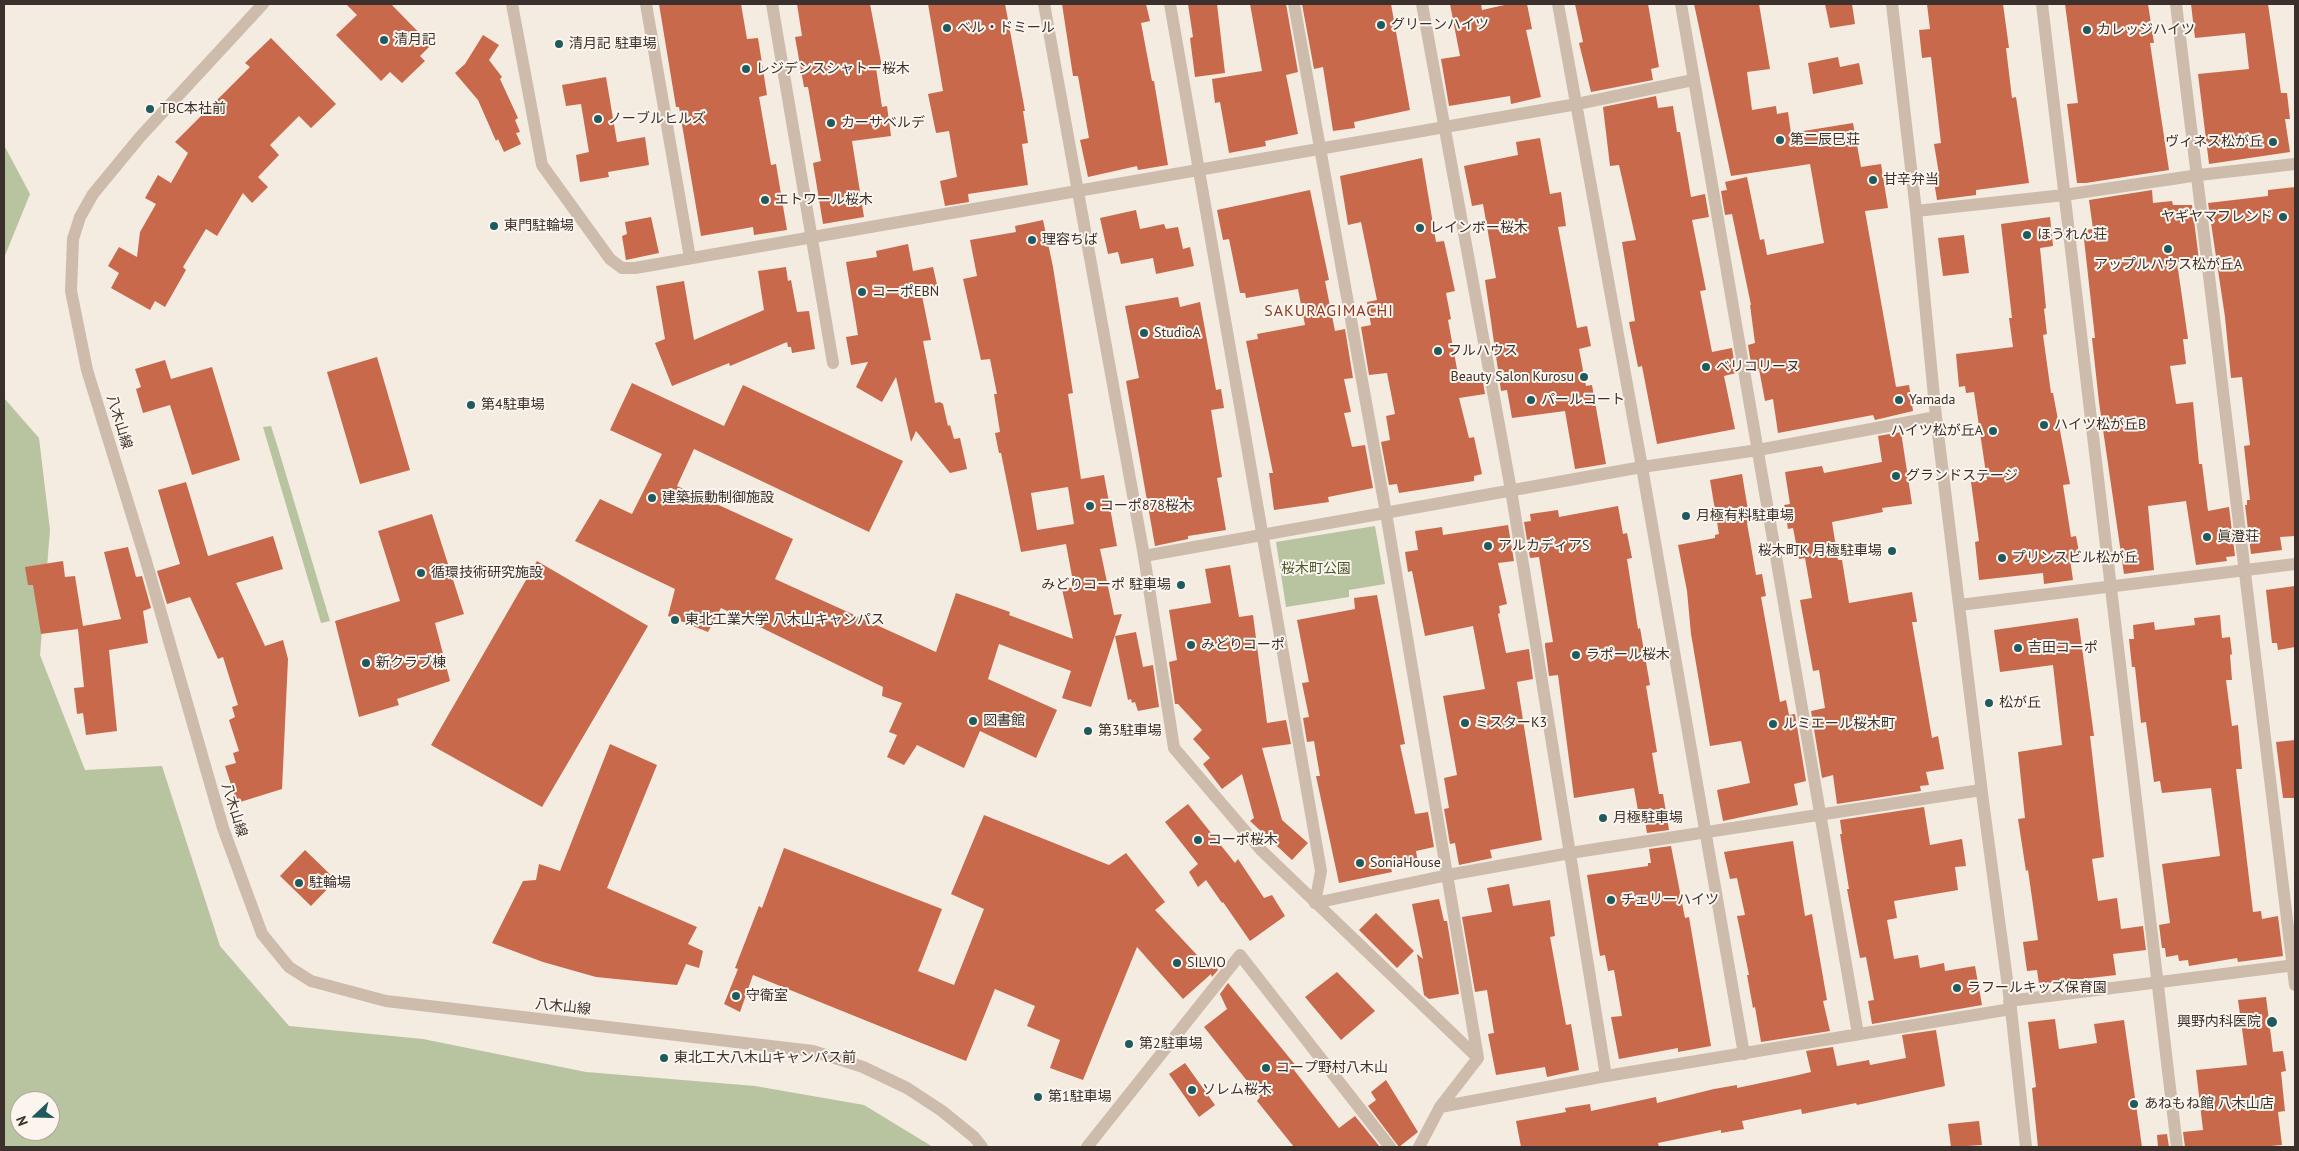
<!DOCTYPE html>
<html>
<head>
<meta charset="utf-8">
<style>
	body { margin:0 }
	#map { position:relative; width:2299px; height:1151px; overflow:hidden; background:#f4ebe1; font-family:"PT Sans",sans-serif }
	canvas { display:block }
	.frame { position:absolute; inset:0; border:5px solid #3b302b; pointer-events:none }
	.north { position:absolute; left:10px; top:1091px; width:50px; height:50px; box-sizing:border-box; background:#fbf5ee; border:1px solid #aea6a0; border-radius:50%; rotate:249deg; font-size:14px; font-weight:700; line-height:20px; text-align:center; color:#3b302b }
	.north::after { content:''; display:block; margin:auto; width:18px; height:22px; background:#1f5a5e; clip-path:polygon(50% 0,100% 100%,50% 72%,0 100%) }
</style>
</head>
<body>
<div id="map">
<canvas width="2299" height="1151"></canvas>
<div class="frame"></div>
<div class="north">N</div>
</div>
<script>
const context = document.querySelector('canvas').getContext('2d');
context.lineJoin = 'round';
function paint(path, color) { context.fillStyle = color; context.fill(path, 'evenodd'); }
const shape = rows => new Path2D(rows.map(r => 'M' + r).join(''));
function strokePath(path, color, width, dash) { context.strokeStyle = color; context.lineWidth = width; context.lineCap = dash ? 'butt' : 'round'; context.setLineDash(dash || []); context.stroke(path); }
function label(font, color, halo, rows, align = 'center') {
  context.font = font + ' "PT Sans","Noto Sans JP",sans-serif'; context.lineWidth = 4; context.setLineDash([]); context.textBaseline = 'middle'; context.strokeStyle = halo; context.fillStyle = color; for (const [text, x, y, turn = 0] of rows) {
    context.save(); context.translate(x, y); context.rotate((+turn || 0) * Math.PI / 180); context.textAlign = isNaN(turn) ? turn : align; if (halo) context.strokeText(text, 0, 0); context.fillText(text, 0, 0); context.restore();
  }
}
paint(shape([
	[4,145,30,194,4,258],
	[4,398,39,438,50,530,40,655,85,770,162,766,220,946,289,1026,423,1039,586,1072,755,1086,864,1105,933,1147,4,1147],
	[20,1101,50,1101,50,1131,20,1131],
	[271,426,278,448,330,621,321,623,263,427],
	[1375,526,1385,584,1349,590,1349,597,1286,607,1276,542]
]), '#b8c4a0');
paint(shape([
	[346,4,391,4,431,45,420,56,425,61,402,83,390,72,381,81,336,35,357,15],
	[659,4,741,4,747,39,758,38,767,95,759,97,771,165,776,164,787,230,754,235,753,227,701,236,679,107,676,107],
	[797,4,870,4,882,67,876,68,882,107,887,106,891,136,852,141,864,217,823,224,813,163,821,161,808,87,804,87,795,37,802,36],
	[928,4,1005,4,1025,111,1023,111,1028,143,1022,144,1028,185,968,194,969,202,945,206,940,181,957,177,949,131,936,133,928,94,943,91],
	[1062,4,1146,4,1150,21,1141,23,1152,81,1154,81,1168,165,1138,170,1137,166,1088,177,1080,140,1089,138,1078,76,1073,76],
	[1188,4,1217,4,1225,73,1195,77,1190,38,1193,37],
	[1250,4,1286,4,1298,72,1286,75,1298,134,1265,141,1266,146,1229,153,1220,102,1215,103,1212,79,1262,71],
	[1302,4,1391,4,1410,110,1354,122,1355,128,1333,131,1323,67,1314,69],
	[1450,4,1481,4,1482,10,1509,4,1527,4,1532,29,1526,30,1541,97,1511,104,1510,96,1449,106,1441,59,1460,56],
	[1575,4,1648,4,1659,67,1651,69,1653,80,1591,92,1579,43,1583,42],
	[1694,4,1759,4,1770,69,1747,72,1752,110,1776,106,1777,114,1788,112,1791,133,1853,123,1861,167,1881,164,1888,208,1865,211,1896,387,1909,385,1913,411,1875,420,1873,415,1778,433,1773,399,1765,401,1759,369,1752,370,1748,345,1755,343,1750,305,1751,305,1732,214,1725,215,1721,191,1727,190,1725,182,1747,177,1760,240,1764,239,1767,255,1824,243,1810,164,1731,176],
	[1825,4,1852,4,1855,24,1830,28],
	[1927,4,2003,4,2009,48,2006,48,2012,98,2016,97,2029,183,1976,190,1976,195,1937,200,1933,175,1939,174,1934,144,1941,143,1931,57,1922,58,1919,30,1930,29],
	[2065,4,2148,4,2154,43,2150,43,2169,170,2086,183,2077,183,2067,104,2078,103],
	[2191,4,2268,4,2281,93,2287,93,2290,119,2285,119,2290,152,2209,164,2198,74,2249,69,2245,33,2195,38],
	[483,35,499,45,489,60,502,77,500,79,518,118,515,120,520,132,516,133,521,144,504,152,498,139,496,141,478,100,455,73,465,64],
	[271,38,336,104,311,128,299,116,270,145,279,155,258,177,268,187,252,203,243,193,217,236,206,229,183,267,186,270,165,307,155,301,150,310,111,288,119,273,108,266,119,247,137,257,140,232,156,204,145,198,158,175,171,183,188,153,175,142,250,67,245,63],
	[1838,57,1840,67,1859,63,1863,84,1813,94,1808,63],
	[606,77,617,142,645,137,649,165,608,172,609,177,580,182,576,155,589,152,581,104,566,106,562,85],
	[1656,96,1658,108,1673,106,1677,132,1680,132,1691,197,1705,194,1709,217,1692,220,1706,290,1700,291,1712,352,1732,348,1736,373,1724,376,1735,429,1657,444,1642,366,1638,367,1629,322,1635,321,1622,242,1636,240,1619,165,1610,166,1603,107],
	[1540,138,1550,194,1561,192,1566,226,1558,227,1577,328,1587,326,1591,346,1579,349,1586,386,1592,385,1606,464,1575,469,1565,411,1512,418,1507,390,1501,391,1485,280,1496,278,1483,204,1472,206,1464,166,1518,155,1516,142],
	[1422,158,1436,242,1444,241,1455,291,1446,293,1451,319,1448,320,1459,380,1482,376,1485,394,1459,398,1469,438,1474,437,1482,474,1474,476,1474,481,1399,493,1397,484,1389,485,1381,442,1390,440,1386,416,1395,414,1387,373,1369,375,1361,327,1371,325,1367,302,1377,300,1361,222,1348,225,1340,176],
	[2295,187,2295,536,2280,537,2282,550,2251,554,2245,505,2247,505,2247,500,2250,500,2244,446,2250,445,2242,377,2231,378,2225,317,2208,203,2268,196,2268,190],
	[1310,190,1329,280,1325,281,1335,331,1345,329,1353,378,1344,379,1351,412,1344,413,1352,447,1365,445,1373,488,1328,497,1329,502,1274,510,1269,473,1273,473,1246,341,1258,339,1257,334,1305,325,1298,289,1246,298,1245,293,1240,293,1229,239,1223,240,1217,210],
	[2152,190,2153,203,2172,201,2173,205,2192,205,2199,260,2177,262,2188,339,2183,339,2186,364,2170,366,2176,404,2193,402,2199,464,2202,464,2208,511,2229,507,2235,556,2226,557,2227,561,2196,565,2186,501,2148,506,2154,570,2124,574,2099,402,2092,338,2095,338,2083,230,2093,229,2089,200],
	[1136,210,1140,229,1164,224,1166,229,1178,227,1183,249,1190,247,1194,266,1156,274,1153,258,1121,264,1118,252,1108,254,1100,218],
	[651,217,659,253,626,260,622,236,627,234,625,222],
	[2050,217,2053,246,2040,248,2046,308,2044,309,2047,334,2043,335,2051,393,2053,393,2070,484,2063,485,2071,537,2076,536,2080,557,2070,559,2073,580,2044,584,2043,573,1979,580,1975,542,1979,541,1971,482,1987,480,1974,392,1966,393,1965,386,1959,387,1956,354,2013,347,2009,318,2012,318,2001,224],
	[1043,220,1053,267,1073,393,1068,394,1081,479,1104,475,1117,546,1100,549,1114,615,1122,614,1091,707,1062,698,1071,671,999,644,988,679,1057,710,1036,758,980,731,964,768,917,745,904,765,887,757,897,735,889,732,902,703,882,696,883,687,721,608,708,632,668,616,675,589,575,541,600,499,632,514,662,454,610,430,632,383,724,426,743,385,903,461,869,532,694,449,677,486,793,539,775,579,936,652,956,593,1010,612,1009,615,1073,639,1062,589,1074,587,1066,544,1021,552,1001,453,999,453,995,433,1000,432,994,394,997,394,990,359,981,360,963,279,977,276,970,240,1016,232,1015,226],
	[1068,487,1074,524,1037,530,1031,493],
	[1964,235,1969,273,1943,276,1938,238],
	[908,244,913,271,933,267,938,289,921,291,931,340,923,341,935,403,940,402,943,404,948,426,950,425,954,439,960,438,967,469,950,473,916,431,911,442,896,377,882,402,856,387,868,362,851,365,846,337,858,335,846,262,877,257,876,251],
	[786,267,788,281,791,280,797,312,809,311,815,349,792,353,791,347,788,347,787,342,730,366,729,363,672,386,655,343,665,339,656,286,684,281,694,340,764,310,758,271],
	[1178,297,1180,307,1200,302,1216,390,1221,389,1224,408,1211,410,1222,477,1217,478,1226,530,1188,536,1188,539,1155,546,1126,381,1139,378,1125,306],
	[377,357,410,470,360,484,327,372],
	[165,360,171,379,212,367,240,460,192,475,170,405,143,413,136,389,141,387,135,369],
	[1901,432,1912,504,1882,508,1883,512,1832,522,1838,560,1842,560,1849,603,1912,592,1917,622,1912,622,1932,738,1938,736,1944,769,1926,772,1929,785,1920,786,1921,791,1837,804,1833,775,1822,778,1811,711,1825,708,1819,670,1813,671,1800,600,1812,598,1805,558,1799,559,1793,528,1788,529,1784,505,1790,504,1785,472,1822,466,1824,473,1882,462,1878,436],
	[1742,474,1750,522,1747,523,1756,575,1762,574,1766,596,1761,597,1780,702,1786,700,1789,715,1795,714,1806,781,1794,784,1798,805,1723,821,1717,790,1750,783,1741,741,1710,746,1691,634,1687,591,1678,545,1715,538,1715,535,1719,534,1710,480],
	[186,482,208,556,273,536,283,569,236,583,265,646,283,640,288,659,282,789,237,803,225,766,236,763,233,753,239,751,229,720,235,717,232,707,238,705,223,657,218,659,190,597,167,604,157,571,180,564,158,490],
	[1618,506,1623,534,1627,533,1632,558,1627,559,1638,629,1640,628,1650,685,1646,686,1657,752,1652,753,1659,794,1663,794,1669,830,1647,833,1644,815,1639,816,1634,788,1574,798,1558,675,1549,676,1545,646,1545,643,1553,642,1539,557,1530,558,1524,522,1531,521,1530,514,1558,510,1559,517],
	[432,514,464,614,435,623,450,681,397,699,399,705,359,717,335,621,400,601,378,531],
	[1508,525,1514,561,1498,563,1507,604,1499,606,1500,613,1498,614,1506,653,1529,649,1533,679,1517,682,1542,840,1490,850,1492,858,1459,865,1455,843,1450,844,1444,809,1449,808,1444,778,1457,775,1443,696,1485,689,1473,626,1425,636,1412,571,1408,572,1405,552,1418,550,1415,531,1442,527,1443,535],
	[128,547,136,577,142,576,151,608,143,611,148,643,109,650,117,731,86,735,83,713,77,714,74,688,84,687,78,629,41,634,33,585,28,585,25,567,63,561,65,577,75,576,83,626,121,619,104,552],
	[537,561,648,626,542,807,431,745],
	[1230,565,1239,617,1253,615,1267,723,1286,720,1291,744,1262,748,1282,820,1308,843,1292,860,1250,821,1254,818,1242,774,1222,789,1203,764,1210,758,1193,739,1202,730,1178,704,1175,704,1169,662,1177,660,1169,610,1211,603,1205,569],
	[2295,586,2295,647,2278,650,2277,643,2272,643,2266,590],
	[1377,595,1405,744,1400,745,1415,814,1428,812,1434,847,1416,851,1418,863,1391,868,1392,872,1339,883,1316,776,1320,776,1314,741,1307,742,1303,718,1309,717,1302,683,1309,682,1297,620,1355,609,1354,598],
	[2220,615,2222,638,2230,637,2232,654,2230,655,2232,680,2226,680,2232,726,2238,725,2242,769,2236,769,2253,912,2261,911,2262,919,2278,916,2283,956,2238,962,2237,958,2189,966,2188,960,2179,961,2178,955,2166,957,2165,948,2162,948,2159,925,2170,923,2162,864,2220,856,2211,788,2162,793,2160,781,2154,782,2146,722,2141,723,2135,667,2132,667,2129,639,2134,639,2133,625,2154,622,2155,630,2195,625,2194,618],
	[2078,618,2094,736,2090,736,2104,857,2092,859,2098,901,2117,898,2121,929,2143,926,2146,950,2113,954,2116,975,2039,984,2037,970,2027,971,2023,942,2038,940,2028,870,2026,871,2018,819,2025,818,2018,752,2062,745,2053,665,2000,672,1994,630],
	[1136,632,1143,667,1153,665,1159,707,1138,711,1135,702,1132,703,1131,699,1128,700,1115,636],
	[2295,740,2295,798,2283,798,2276,742],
	[610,744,657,765,607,888,697,927,688,944,703,951,699,968,686,964,677,985,596,977,543,962,492,943,523,881,536,880,539,864,560,871],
	[1188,804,1235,863,1238,859,1264,898,1272,895,1285,916,1250,941,1223,902,1222,903,1206,880,1198,887,1189,872,1198,864,1165,822],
	[1924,807,1930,845,1962,839,1966,866,1955,867,1958,890,1894,901,1897,918,1887,920,1894,959,1918,955,1920,968,1944,963,1945,971,1975,966,1982,1005,1872,1024,1868,1001,1874,1000,1866,957,1860,958,1847,889,1849,889,1840,834,1842,834,1840,820],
	[984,815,1109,865,1126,853,1165,902,1155,910,1210,969,1215,966,1218,970,1212,977,1211,974,1183,999,1137,947,1083,1080,1050,1068,1060,1040,1027,1026,1035,1006,995,989,966,1061,753,975,740,1012,724,1004,738,969,735,968,759,906,762,908,784,848,942,909,918,971,954,985,984,909,951,894],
	[1793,841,1805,916,1812,914,1827,1000,1823,1001,1830,1031,1761,1042,1755,1007,1753,1008,1747,975,1749,975,1737,916,1745,915,1737,878,1730,879,1724,852],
	[1671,846,1685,918,1689,917,1711,1046,1678,1052,1678,1048,1619,1059,1611,1017,1622,1016,1614,970,1608,971,1605,955,1600,956,1587,875,1648,866,1648,863,1651,863,1649,849],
	[305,850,336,880,311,906,280,876],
	[1509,884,1513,906,1550,900,1555,936,1550,937,1566,1025,1571,1024,1579,1070,1547,1077,1545,1067,1496,1075,1488,1034,1494,1033,1487,990,1475,992,1462,917,1492,912,1487,888],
	[1439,899,1444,921,1447,921,1459,994,1429,999,1424,995,1417,954,1423,959,1412,904],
	[1376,913,1414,951,1397,968,1359,930],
	[1337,972,1375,1011,1341,1040,1305,997],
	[1228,983,1297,1067,1294,1070,1339,1128,1355,1116,1380,1147,1294,1147,1257,1101,1260,1097,1204,1027,1227,1009,1220,994],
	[2266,997,2273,1052,2283,1051,2286,1071,2281,1072,2285,1111,2278,1112,2282,1145,2259,1147,2185,1147,2183,1132,2203,1130,2196,1070,2247,1065,2238,1000],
	[2055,1019,2059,1049,2097,1043,2094,1024,2124,1020,2142,1147,2038,1147,2032,1088,2036,1087,2028,1022],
	[1936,1030,1945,1086,1857,1105,1856,1103,1802,1114,1801,1109,1742,1121,1744,1129,1721,1133,1721,1130,1658,1143,1659,1147,1521,1147,1516,1121,1566,1112,1565,1108,1590,1104,1591,1111,1656,1097,1657,1103,1714,1089,1737,1085,1737,1088,1794,1076,1811,1072,1806,1051,1833,1047,1837,1066,1869,1060,1870,1065,1906,1058,1902,1035],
	[1185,1063,1215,1105,1199,1117,1169,1074],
	[1386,1080,1418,1132,1399,1147,1368,1106,1376,1100,1371,1092],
	[1979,1121,1982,1145,1951,1147,1948,1124],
	[2167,1134,2169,1147,2158,1147,2157,1135]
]), '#c8694b');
strokePath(shape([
	[646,4,690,258],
	[772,4,833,363],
	[1044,4,1144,556,1174,748,1262,851,1478,1058],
	[1170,4,1321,871,1315,903,1448,875,1570,853,1981,790],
	[1294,4,1386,513,1478,1058,1440,1107,1419,1147],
	[1422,4,1511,490,1606,1076],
	[1558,4,1642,467,1744,1054],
	[1681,4,1858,1034],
	[2042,4,2177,1147],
	[2176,4,2295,985],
	[1577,104,1693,80],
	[1916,211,2064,195,2199,175,2295,164],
	[1440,1107,1606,1076,2011,1009],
	[1087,1147,1240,955,1390,1147]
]), '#cdbbac', 12);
strokePath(shape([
	[263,4,140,137,93,194,80,217,73,239,71,291,87,370,146,561,223,828,262,934,289,967,311,981,386,1001,813,1051,863,1067,907,1088,942,1111,974,1137,982,1147],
	[512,4,542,165,610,259,622,268,635,268,1577,104],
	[1892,4,1916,211,1936,417,1983,801,2011,1009,2026,1147],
	[1144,556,1642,467,1758,450,1936,417],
	[1959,605,2295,564],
	[2009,1001,2295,965]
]), '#cdbbac', 12);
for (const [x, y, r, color] of [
	[1381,25,5,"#1f5a5e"],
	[947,28,5,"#1f5a5e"],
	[2087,30,5,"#1f5a5e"],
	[384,40,5,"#1f5a5e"],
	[559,44,5,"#1f5a5e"],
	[746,69,5,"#1f5a5e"],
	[150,109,5,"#1f5a5e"],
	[598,119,5,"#1f5a5e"],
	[831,123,5,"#1f5a5e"],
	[1780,140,5,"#1f5a5e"],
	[2273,142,5,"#1f5a5e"],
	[1873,180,5,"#1f5a5e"],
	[765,200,5,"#1f5a5e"],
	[2283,217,5,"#1f5a5e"],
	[494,226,5,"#1f5a5e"],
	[1420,228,5,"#1f5a5e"],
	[2027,235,5,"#1f5a5e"],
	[1032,240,5,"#1f5a5e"],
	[2168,249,5,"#1f5a5e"],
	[862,292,5,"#1f5a5e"],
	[1144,333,5,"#1f5a5e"],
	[1438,351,5,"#1f5a5e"],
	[1706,367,5,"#1f5a5e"],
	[1584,377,5,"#1f5a5e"],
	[1531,400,5,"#1f5a5e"],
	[1899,400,5,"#1f5a5e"],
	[471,405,5,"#1f5a5e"],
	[2044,425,5,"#1f5a5e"],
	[1993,431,5,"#1f5a5e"],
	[1896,476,5,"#1f5a5e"],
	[652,498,5,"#1f5a5e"],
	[1090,506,5,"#1f5a5e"],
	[1686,516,5,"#1f5a5e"],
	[2207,537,5,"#1f5a5e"],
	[1488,546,5,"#1f5a5e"],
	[1892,551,5,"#1f5a5e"],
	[2002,558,5,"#1f5a5e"],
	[421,573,5,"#1f5a5e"],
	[1181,585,5,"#1f5a5e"],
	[675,620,5,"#1f5a5e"],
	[1191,645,5,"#1f5a5e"],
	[2018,648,5,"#1f5a5e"],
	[1576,655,5,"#1f5a5e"],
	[366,663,5,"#1f5a5e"],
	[1989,703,5,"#1f5a5e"],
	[973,721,5,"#1f5a5e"],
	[1465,723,5,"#1f5a5e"],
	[1773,724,5,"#1f5a5e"],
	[1088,731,5,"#1f5a5e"],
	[1603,818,5,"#1f5a5e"],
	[1198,840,5,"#1f5a5e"],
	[1360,863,5,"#1f5a5e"],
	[299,883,5,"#1f5a5e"],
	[1611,900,5,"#1f5a5e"],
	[1177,963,5,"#1f5a5e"],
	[1957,988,5,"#1f5a5e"],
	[736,996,5,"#1f5a5e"],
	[2272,1022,6,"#1f5a5e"],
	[1129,1044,5,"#1f5a5e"],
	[664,1058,5,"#1f5a5e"],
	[1266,1068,5,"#1f5a5e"],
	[1192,1090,5,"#1f5a5e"],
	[1038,1097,5,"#1f5a5e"],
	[2134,1104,5,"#1f5a5e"]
]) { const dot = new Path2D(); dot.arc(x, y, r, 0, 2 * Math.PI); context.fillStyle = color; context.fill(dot); strokePath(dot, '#fbf5ee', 2); }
label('14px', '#3b302b', '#fbf5ee', [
	["グリーンハイツ",1391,25],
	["ベル・ドミール",957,28],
	["カレッジハイツ",2097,30],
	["清月記",394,40],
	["清月記 駐車場",569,44],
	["レジデンスシャトー桜木",756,69],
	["TBC本社前",160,109],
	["ノーブルヒルズ",608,119],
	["カーサベルデ",841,123],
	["第二辰巳荘",1790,140],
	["ヴィネス松が丘",2263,142,"right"],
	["甘辛弁当",1883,180],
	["エトワール桜木",775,200],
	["ヤギヤマフレンド",2273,217,"right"],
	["東門駐輪場",504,226],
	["レインボー桜木",1430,228],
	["ほうれん荘",2037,235],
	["理容ちば",1042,240],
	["アップルハウス松が丘A",2168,265,"center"],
	["コーポEBN",872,292],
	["StudioA",1154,333],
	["フルハウス",1448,351],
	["ベリコリーヌ",1716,367],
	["Beauty Salon Kurosu",1574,377,"right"],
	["パールコート",1541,400],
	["Yamada",1909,400],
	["第4駐車場",481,405],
	["ハイツ松が丘B",2054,425],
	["ハイツ松が丘A",1983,431,"right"],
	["グランドステージ",1906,476],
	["建築振動制御施設",662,498],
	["コーポ878桜木",1100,506],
	["月極有料駐車場",1696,516],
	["眞澄荘",2217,537],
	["アルカディアS",1498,546],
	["桜木町K 月極駐車場",1882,551,"right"],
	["プリンスビル松が丘",2012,558],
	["循環技術研究施設",431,573],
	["みどりコーポ 駐車場",1171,585,"right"],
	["東北工業大学 八木山キャンパス",685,620],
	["みどりコーポ",1201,645],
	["吉田コーポ",2028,648],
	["ラポール桜木",1586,655],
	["新クラブ棟",376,663],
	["松が丘",1999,703],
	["図書館",983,721],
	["ミスターK3",1475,723],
	["ルミエール桜木町",1783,724],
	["第3駐車場",1098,731],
	["月極駐車場",1613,818],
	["コーポ桜木",1208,840],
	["SoniaHouse",1370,863],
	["駐輪場",309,883],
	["チェリーハイツ",1621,900],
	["SILVIO",1187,963],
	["ラフールキッズ保育園",1967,988],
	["守衛室",746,996],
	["興野内科医院",2261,1022,"right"],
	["第2駐車場",1139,1044],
	["東北工大八木山キャンパス前",674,1058],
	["コープ野村八木山",1276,1068],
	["ソレム桜木",1202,1090],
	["第1駐車場",1048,1097],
	["あねもね館 八木山店",2144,1104]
], 'left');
label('14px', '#3b302b', '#fbf5ee', [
	["八木山線",119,422,73],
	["八木山線",234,810,73],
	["八木山線",563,1007,6]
]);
label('14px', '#4a5a2e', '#fbf5ee', [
	["桜木町公園",1316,569]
]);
context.letterSpacing = '1px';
label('16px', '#8c3b22', '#fbf5ee', [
	["SAKURAGIMACHI",1329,311]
]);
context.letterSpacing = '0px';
</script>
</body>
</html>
